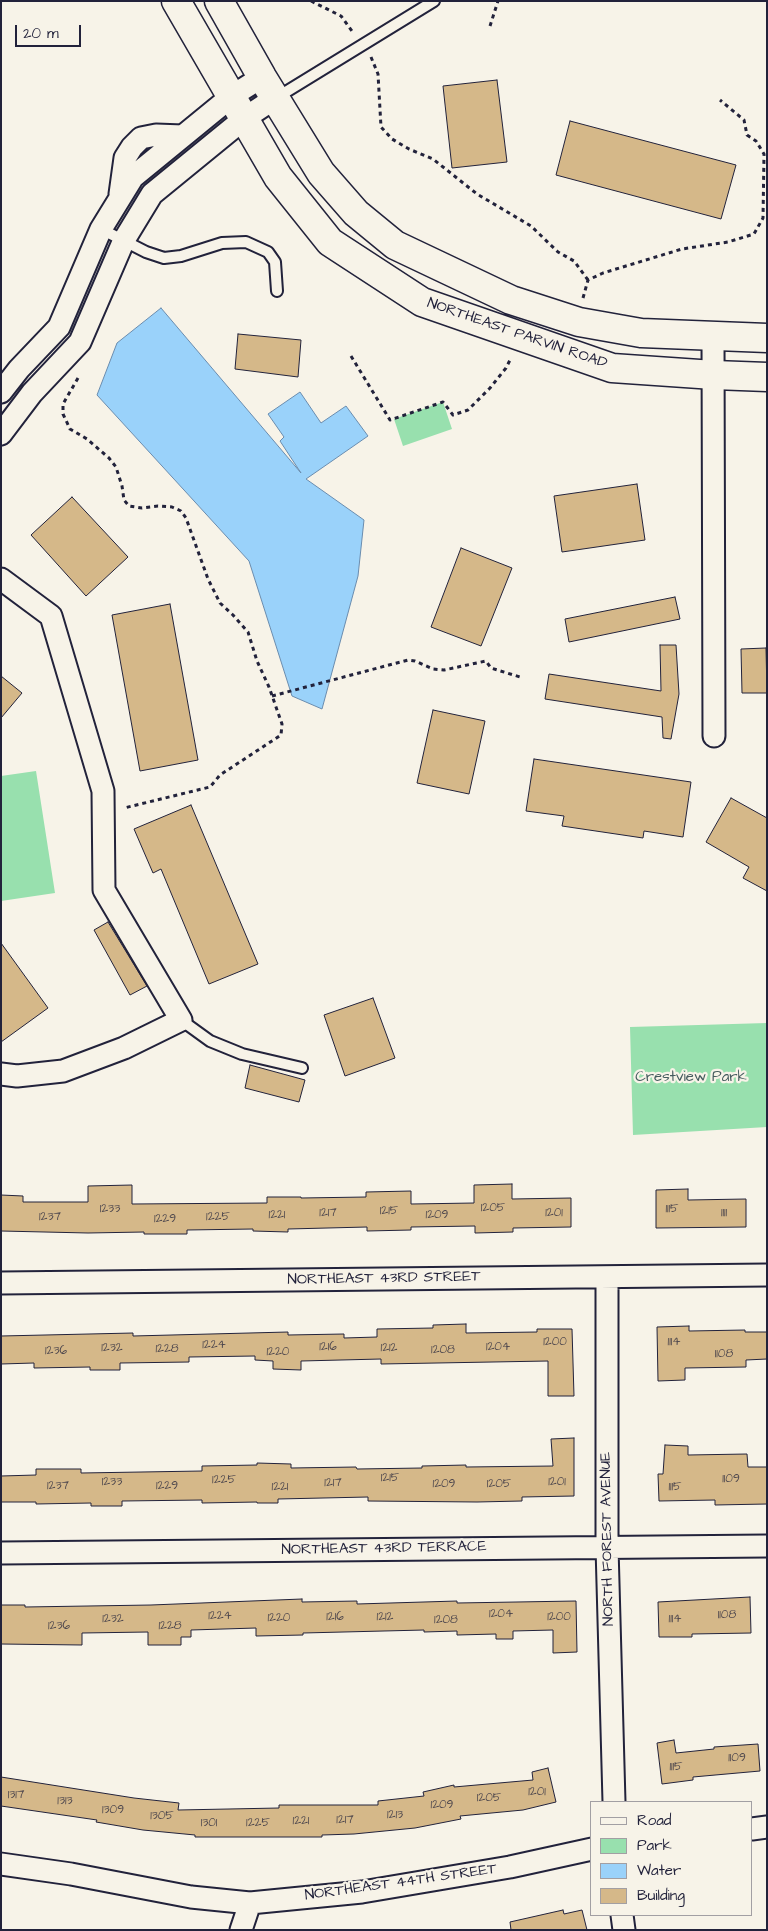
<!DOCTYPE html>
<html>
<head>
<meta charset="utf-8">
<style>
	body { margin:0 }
	#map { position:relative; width:768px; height:1931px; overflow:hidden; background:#f7f3e8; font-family:"Architects Daughter",sans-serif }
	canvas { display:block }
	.frame { position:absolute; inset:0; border:2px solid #22223b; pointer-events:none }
	.legend { position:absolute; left:590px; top:1801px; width:162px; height:115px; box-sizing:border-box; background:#f7f3e8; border:1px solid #a29fa3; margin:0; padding:6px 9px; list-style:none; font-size:15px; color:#22223b }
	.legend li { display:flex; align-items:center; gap:10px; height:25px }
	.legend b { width:25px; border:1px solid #a29fa3 }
	.scale { position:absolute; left:15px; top:25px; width:66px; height:22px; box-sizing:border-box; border:2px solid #22223b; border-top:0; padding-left:6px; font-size:15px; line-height:18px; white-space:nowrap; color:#22223b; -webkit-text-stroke:4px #f7f3e8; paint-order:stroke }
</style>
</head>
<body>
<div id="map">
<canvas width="768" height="1931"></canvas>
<div class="frame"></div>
<ul class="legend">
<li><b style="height:6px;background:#f7f3e8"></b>Road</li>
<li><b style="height:14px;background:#98e0ae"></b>Park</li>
<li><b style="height:14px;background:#9ad2fa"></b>Water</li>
<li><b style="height:14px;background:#d5b889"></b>Building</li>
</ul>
<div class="scale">20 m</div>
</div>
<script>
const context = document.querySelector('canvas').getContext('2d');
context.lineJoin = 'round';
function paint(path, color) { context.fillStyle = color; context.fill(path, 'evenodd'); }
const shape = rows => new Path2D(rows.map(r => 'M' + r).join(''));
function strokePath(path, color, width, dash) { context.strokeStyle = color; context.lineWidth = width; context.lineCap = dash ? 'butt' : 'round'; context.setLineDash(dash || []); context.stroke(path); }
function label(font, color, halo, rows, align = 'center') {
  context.font = font + ' "Architects Daughter",sans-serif'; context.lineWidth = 4.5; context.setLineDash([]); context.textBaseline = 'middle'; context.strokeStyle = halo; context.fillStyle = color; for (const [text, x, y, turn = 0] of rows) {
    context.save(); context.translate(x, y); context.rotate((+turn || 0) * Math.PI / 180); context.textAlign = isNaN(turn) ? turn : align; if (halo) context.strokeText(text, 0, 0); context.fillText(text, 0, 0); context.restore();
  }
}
paint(shape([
	[443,402,452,429,403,446,394,419],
	[36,771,55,893,1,901,1,776],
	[767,1023,767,1127,633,1135,630,1027]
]), '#98e0ae');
const water = shape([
	[161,308,301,473,280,441,284,437,268,414,300,392,321,423,346,406,368,436,306,479,364,520,358,576,322,709,292,696,249,561,97,395,117,343,161,308]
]);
paint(water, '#9ad2fa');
strokePath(water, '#6a8cae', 1);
const building = shape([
	[497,80,507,162,452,168,443,86,497,80],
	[570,121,736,165,721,219,556,175,570,121],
	[238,334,301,340,298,377,235,369,238,334],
	[637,484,645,540,562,552,554,496,637,484],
	[72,497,128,557,86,596,31,535,72,497],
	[461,548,512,568,481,646,431,627,461,548],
	[675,597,680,619,569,642,565,619,675,597],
	[170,604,198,760,140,771,112,615,170,604],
	[660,645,676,645,679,694,671,739,663,738,662,717,545,699,549,674,661,691,660,645],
	[766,648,767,693,742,693,741,649,766,648],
	[1,676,22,693,1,718,1,676],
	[433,710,485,721,469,794,417,783,433,710],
	[534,759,691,782,683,837,644,831,643,838,562,826,564,816,526,811,534,759],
	[731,798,767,818,767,891,743,878,749,867,706,842,731,798],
	[191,805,258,964,209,984,161,869,153,873,134,829,191,805],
	[108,922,147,986,130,995,94,930,108,922],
	[1,943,48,1008,1,1042,1,943],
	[373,998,395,1058,345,1076,324,1015,373,998],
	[250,1065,305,1080,299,1102,245,1088,250,1065],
	[512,1184,512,1199,571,1198,571,1227,513,1228,513,1232,475,1233,475,1226,411,1227,411,1230,367,1231,367,1227,288,1229,288,1232,253,1231,253,1229,187,1230,187,1234,144,1234,144,1232,88,1233,1,1231,1,1195,23,1196,23,1202,88,1202,88,1186,132,1185,132,1204,267,1203,267,1197,301,1197,301,1198,366,1197,366,1192,411,1191,411,1204,474,1203,474,1185,512,1184],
	[688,1189,688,1200,746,1199,746,1227,656,1228,656,1190,688,1189],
	[466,1324,466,1333,537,1332,537,1329,572,1329,574,1396,548,1396,548,1361,381,1364,381,1359,301,1361,301,1370,273,1369,273,1361,255,1360,255,1356,189,1357,189,1362,120,1363,120,1370,90,1370,90,1367,34,1368,34,1363,1,1364,1,1336,133,1333,133,1336,288,1332,288,1335,344,1334,344,1338,377,1337,377,1329,433,1328,433,1325,466,1324],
	[689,1326,689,1331,745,1330,745,1332,767,1332,767,1359,746,1360,746,1367,685,1368,685,1380,658,1381,657,1327,689,1326],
	[574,1438,574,1496,522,1497,522,1501,477,1502,368,1501,368,1497,278,1499,278,1503,257,1503,257,1502,202,1503,202,1500,122,1501,122,1506,91,1506,91,1503,36,1504,36,1502,1,1502,1,1476,36,1475,36,1469,81,1469,81,1473,202,1471,202,1466,257,1465,257,1463,291,1464,291,1468,356,1467,357,1469,422,1468,422,1466,466,1465,466,1467,553,1466,551,1439,574,1438],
	[665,1445,688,1446,688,1455,747,1454,748,1467,767,1467,767,1504,715,1505,715,1500,659,1501,658,1474,663,1474,665,1445],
	[750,1597,751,1633,692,1634,692,1637,659,1637,658,1602,750,1597],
	[302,1599,302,1602,357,1601,357,1604,457,1601,457,1603,576,1601,577,1652,553,1653,553,1630,513,1631,513,1639,496,1639,496,1634,457,1635,457,1631,424,1632,424,1630,303,1633,303,1635,256,1636,256,1628,191,1630,191,1637,181,1637,181,1645,148,1645,148,1632,82,1633,82,1645,1,1644,1,1605,25,1605,25,1607,151,1605,302,1599],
	[674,1740,676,1753,714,1749,714,1747,758,1744,760,1771,693,1777,693,1780,662,1784,657,1743,674,1740],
	[548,1768,556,1802,523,1810,460,1816,461,1819,415,1828,354,1834,322,1835,322,1837,195,1837,195,1835,143,1830,96,1822,97,1820,1,1806,1,1777,134,1798,179,1803,178,1810,279,1808,279,1805,378,1805,378,1801,424,1796,423,1792,454,1785,454,1787,533,1780,532,1772,548,1768],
	[563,1910,564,1914,582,1910,587,1930,511,1930,510,1922,563,1910]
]);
paint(building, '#d5b889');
strokePath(building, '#22223b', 1);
const lane = shape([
	[276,98,434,1],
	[101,229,146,252,164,258,181,256,222,243,246,242,268,252,275,262,277,291],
	[181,1020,210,1041,242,1054,302,1068]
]);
const street = shape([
	[120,194,125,158,132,147,141,138,156,135,183,136],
	[713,336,714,736],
	[1,392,19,369,59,327,101,229,133,177,232,96,262,77],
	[1,434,32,393,80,342,124,240,152,194,245,118,275,98],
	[1,579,51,616,103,791,104,890,181,1020,124,1048,63,1071,17,1076,1,1074],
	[607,1277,607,1547,614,1802],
	[1,1283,767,1275],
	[1,1553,767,1546],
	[752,1829,767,1827],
	[1,1864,71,1874,191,1897,250,1903,362,1892,510,1867,592,1849],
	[622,1915,624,1930],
	[241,1930,250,1903]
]);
const secondary = shape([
	[176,1,278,177,330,242,422,302,612,368,714,375,767,377],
	[219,1,262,77,321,173,356,213,395,245,511,300,579,322,641,333,767,338]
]);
strokePath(lane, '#22223b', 14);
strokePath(street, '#22223b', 25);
strokePath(secondary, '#22223b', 31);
strokePath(shape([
	[311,1,341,16,354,34],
	[490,26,498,1],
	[371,57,378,74,381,127,392,139,409,149,433,159,477,194,531,226,558,252,574,261,588,280],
	[583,298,588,280,603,273,682,249,728,242,754,234,763,218,764,154,756,141,747,135,744,120,720,100],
	[351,356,390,420,443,402,453,415,468,410,490,388,506,368,511,358],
	[78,378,63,404,63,414,70,429,87,439,109,458,116,467,122,486,124,500,129,506,142,508,158,506,172,507,181,511,186,518,208,579,220,603,233,615,248,632,257,661,269,687,282,724,281,735,220,775,210,787,124,808],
	[272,696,408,660,415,661,433,669,444,670,486,661,491,668,520,677]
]), '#22223b', 3, [4, 4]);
strokePath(lane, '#f7f3e8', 10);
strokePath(street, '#f7f3e8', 21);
strokePath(secondary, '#f7f3e8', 28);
label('12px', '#4f484e', null, [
	["1205",493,1208],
	["1233",110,1209],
	["1115",672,1209],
	["1215",389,1211],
	["1217",328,1213],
	["1201",554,1213],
	["1111",724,1213],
	["1221",277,1215],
	["1209",437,1215],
	["1237",50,1217],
	["1225",218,1217],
	["1229",165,1219],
	["1200",555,1342],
	["1114",674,1342],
	["1224",214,1345],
	["1216",328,1347],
	["1204",498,1347],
	["1232",112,1348],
	["1212",389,1348],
	["1228",167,1349],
	["1208",443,1350],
	["1236",56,1351],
	["1220",278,1352],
	["1108",724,1354],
	["1215",390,1478],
	["1109",731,1479],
	["1225",224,1480],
	["1233",112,1482],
	["1201",557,1482],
	["1217",333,1483],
	["1209",444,1484],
	["1205",499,1484],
	["1237",58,1486],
	["1229",167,1486],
	["1221",280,1487],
	["1115",675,1487],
	["1204",501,1614],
	["1108",727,1615],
	["1224",220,1616],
	["1216",335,1617],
	["1212",385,1617],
	["1200",559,1617],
	["1220",279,1618],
	["1232",113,1619],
	["1114",675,1619],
	["1208",446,1620],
	["1236",59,1626],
	["1228",170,1626],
	["1109",737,1758],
	["1115",676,1767],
	["1201",537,1792],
	["1317",16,1795],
	["1205",489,1798],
	["1313",65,1801],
	["1209",442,1805],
	["1309",113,1810],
	["1213",395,1815],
	["1305",162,1816],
	["1217",345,1820],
	["1221",301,1821],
	["1301",209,1823],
	["1225",258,1823]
]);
label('15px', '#22223b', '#f7f3e8', [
	["NORTHEAST PARVIN ROAD",517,334,19],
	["NORTHEAST 43RD STREET",384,1279,-1],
	["NORTH FOREST AVENUE",608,1539,-91],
	["NORTHEAST 43RD TERRACE",384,1549,-1],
	["NORTHEAST 44TH STREET",401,1883,-8]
]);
label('15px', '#455b5e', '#f7f3e8', [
	["Crestview Park",691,1078]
]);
</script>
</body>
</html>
